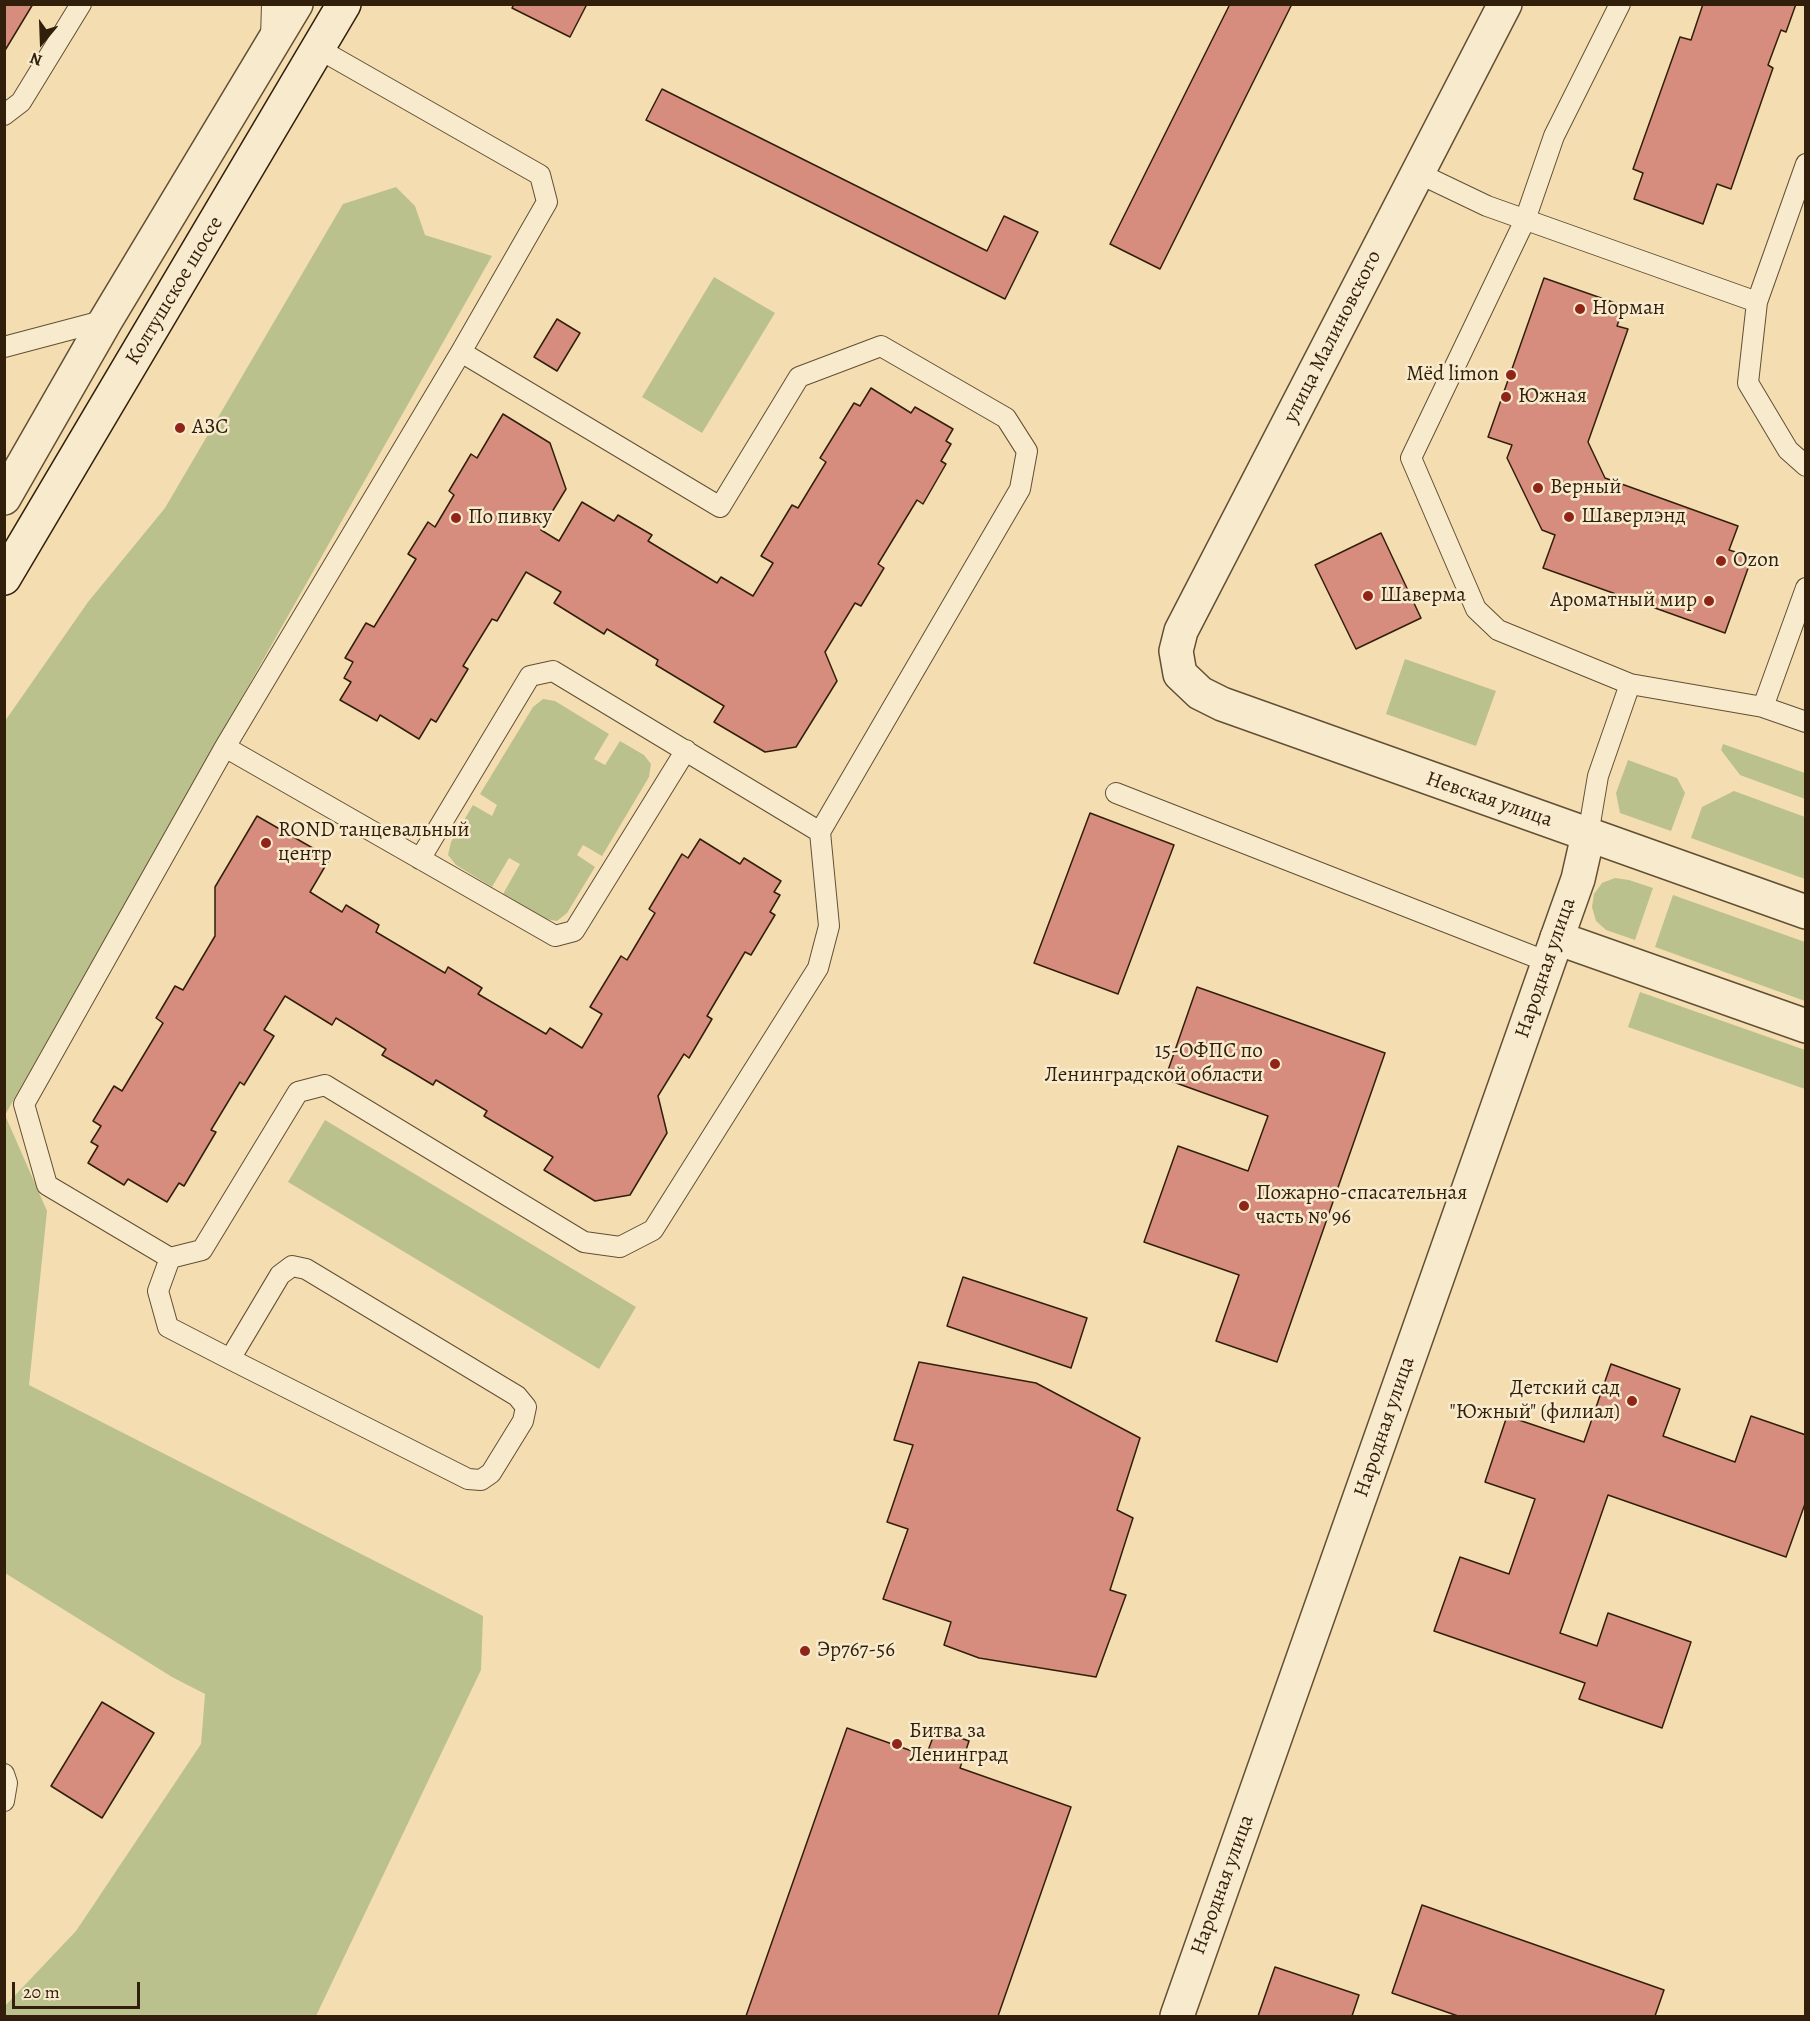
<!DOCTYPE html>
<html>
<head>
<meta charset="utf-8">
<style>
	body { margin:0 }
	#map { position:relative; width:1810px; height:2021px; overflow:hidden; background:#f4deb1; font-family:Alegreya,serif }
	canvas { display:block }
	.frame { position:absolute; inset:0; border:6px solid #311f0b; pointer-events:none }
	.north { position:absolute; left:12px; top:12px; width:60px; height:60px; -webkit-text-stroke:4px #f8eacc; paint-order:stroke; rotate:199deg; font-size:16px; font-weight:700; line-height:24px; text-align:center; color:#311f0b }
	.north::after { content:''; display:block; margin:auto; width:21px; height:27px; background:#311f0b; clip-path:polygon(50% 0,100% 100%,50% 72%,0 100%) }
	.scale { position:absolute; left:12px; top:1982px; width:128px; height:27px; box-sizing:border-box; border:3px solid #311f0b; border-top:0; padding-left:8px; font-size:18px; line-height:21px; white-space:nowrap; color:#311f0b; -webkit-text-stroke:4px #f8eacc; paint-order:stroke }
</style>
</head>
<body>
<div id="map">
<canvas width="1810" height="2021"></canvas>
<div class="frame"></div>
<div class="north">N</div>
<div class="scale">20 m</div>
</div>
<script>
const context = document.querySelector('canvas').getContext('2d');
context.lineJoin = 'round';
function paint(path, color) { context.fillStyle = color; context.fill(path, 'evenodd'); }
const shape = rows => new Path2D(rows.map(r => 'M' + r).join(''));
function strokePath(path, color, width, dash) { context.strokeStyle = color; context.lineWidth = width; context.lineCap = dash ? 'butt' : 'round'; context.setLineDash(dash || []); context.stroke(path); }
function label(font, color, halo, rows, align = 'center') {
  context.font = font + ' Alegreya,serif'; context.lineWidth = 5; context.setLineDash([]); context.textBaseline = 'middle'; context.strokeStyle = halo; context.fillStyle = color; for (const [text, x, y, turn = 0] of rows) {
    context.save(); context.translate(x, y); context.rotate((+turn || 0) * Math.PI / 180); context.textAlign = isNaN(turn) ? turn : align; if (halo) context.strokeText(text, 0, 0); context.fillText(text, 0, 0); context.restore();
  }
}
paint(shape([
	[396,187,415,206,425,235,492,256,5,1115,47,1211,29,1385,483,1616,481,1670,316,2016,5,2016,4,2007,76,1931,201,1744,205,1694,172,1677,5,1573,5,721,88,602,165,508,343,204],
	[714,277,775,313,702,433,642,397],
	[1405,659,1496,691,1476,746,1386,714],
	[543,699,555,701,609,734,594,759,605,765,620,741,644,755,651,764,649,777,602,856,583,845,577,855,595,867,567,913,557,921,545,919,503,894,520,864,509,858,492,887,456,865,448,855,451,842,473,805,492,816,497,805,480,794,533,707],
	[1723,744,1805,773,1805,799,1740,775,1721,750],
	[1628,760,1677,778,1685,793,1671,831,1620,813,1616,793],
	[1734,791,1805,817,1805,879,1691,838,1702,807],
	[1615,878,1629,880,1653,888,1635,940,1606,930,1596,921,1592,907,1594,894,1602,883],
	[1673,895,1805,942,1805,1001,1655,947],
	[1640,992,1805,1050,1805,1089,1628,1027],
	[325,1120,636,1307,599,1369,288,1182]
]), '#bbc18c');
const building = shape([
	[4,4,33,4,4,52,4,4],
	[514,4,587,4,570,37,512,8,514,4],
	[1230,4,1292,4,1160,269,1110,244,1230,4],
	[1703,4,1796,4,1786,32,1781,30,1768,65,1773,68,1731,189,1717,184,1703,224,1634,199,1643,173,1633,169,1680,37,1691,40,1703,4],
	[662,89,987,251,1004,216,1038,232,1005,299,646,120,662,89],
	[1544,278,1624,306,1617,326,1628,329,1588,442,1605,478,1738,526,1729,550,1752,557,1725,633,1543,568,1555,535,1542,530,1507,458,1512,445,1488,437,1544,278],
	[557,319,580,333,557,371,534,357,557,319],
	[871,388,911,413,915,407,953,429,946,441,951,444,941,461,946,464,923,504,917,500,878,564,884,568,861,606,855,603,825,652,837,681,796,747,765,752,714,722,724,706,656,665,658,660,607,629,604,634,554,603,561,592,526,572,497,621,492,619,463,666,468,669,436,722,431,719,419,739,380,715,377,721,340,700,351,682,344,678,353,662,345,658,366,623,374,627,416,559,408,554,428,522,435,527,454,495,449,491,471,454,477,458,503,414,550,443,566,489,541,530,559,541,582,502,614,521,618,515,652,535,648,541,717,583,721,577,753,596,773,563,761,556,792,505,798,508,826,462,820,458,854,403,860,406,871,388],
	[1381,533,1421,618,1356,649,1315,565,1381,533],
	[1090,813,1174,845,1118,994,1034,963,1090,813],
	[257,816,330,858,310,892,342,912,346,905,379,925,376,932,445,973,448,967,482,988,478,994,546,1034,550,1028,582,1048,602,1014,590,1007,621,956,627,960,655,913,649,909,682,854,688,858,700,839,740,864,744,858,781,881,774,892,780,895,770,912,775,915,751,955,745,952,707,1016,712,1019,689,1058,684,1054,658,1096,667,1133,630,1195,595,1201,544,1170,553,1157,484,1116,487,1111,436,1080,433,1085,408,1070,382,1055,386,1049,336,1018,332,1025,285,996,264,1030,274,1036,244,1085,240,1082,211,1130,216,1132,184,1186,179,1183,167,1202,128,1179,124,1185,88,1163,98,1146,91,1142,101,1126,93,1121,114,1086,122,1091,163,1023,156,1018,175,986,183,990,215,936,215,887,257,816],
	[1197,987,1385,1053,1277,1362,1216,1341,1239,1275,1144,1242,1178,1146,1248,1171,1268,1116,1165,1079,1197,987],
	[963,1277,1087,1318,1071,1368,947,1326,963,1277],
	[919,1362,1036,1383,1140,1438,1117,1510,1133,1518,1110,1590,1126,1595,1096,1677,979,1658,944,1645,951,1622,883,1599,908,1529,887,1522,913,1445,894,1440,919,1362],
	[1611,1364,1680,1389,1663,1436,1735,1462,1751,1416,1806,1435,1806,1501,1786,1557,1608,1495,1560,1633,1597,1646,1608,1613,1691,1642,1662,1728,1579,1699,1585,1683,1434,1631,1460,1557,1509,1574,1535,1499,1485,1482,1507,1416,1584,1442,1611,1364],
	[102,1702,154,1733,102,1818,51,1786,102,1702],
	[847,1728,926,1756,936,1729,969,1741,960,1768,1071,1807,998,2016,746,2016,847,1728],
	[1422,1905,1664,1990,1655,2016,1458,2016,1392,1993,1422,1905],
	[1275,1967,1359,1995,1352,2016,1258,2016,1275,1967]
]);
paint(building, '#d78d7e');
strokePath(building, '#311f0b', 1.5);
const service = shape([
	[1620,4,1554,136,1525,220,1411,458,1476,609,1498,630,1630,684,1763,707,1806,722],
	[271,38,272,4],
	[319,49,540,175,547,202,461,352,225,747,24,1104,47,1185,170,1258,202,1250,298,1092,325,1085,584,1242,620,1247,653,1230,818,968,829,926,820,832,1020,489,1027,451,1006,418,881,346,799,377,720,507,461,352],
	[4,115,21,102,81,4],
	[1806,164,1757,302,1748,383,1788,450,1806,466],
	[1418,173,1487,206,1757,302],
	[4,347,106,320],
	[1763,707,1806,588],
	[225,747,555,936,574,931,686,750],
	[1116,793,1548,962],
	[1588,835,1598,776,1630,684],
	[420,859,530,676,553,671,820,832],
	[170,1258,158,1291,168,1327,230,1359,468,1479,481,1480,491,1473,523,1421,526,1407,517,1396,306,1269,292,1266,280,1275,230,1359],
	[4,1774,7,1783,4,1801]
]);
const minor = shape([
	[4,498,106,320,296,4],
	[1177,2016,1557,938]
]);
const tertiary = shape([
	[1505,4,1181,631,1176,651,1180,674,1200,693,1222,704,1806,912],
	[1588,835,1578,879,1557,938,1806,1026]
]);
const secondary = shape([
	[4,578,344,4]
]);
strokePath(service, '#624f34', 22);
strokePath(minor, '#624f34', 36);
strokePath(tertiary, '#624f34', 36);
strokePath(secondary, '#311f0b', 36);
strokePath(service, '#f8eacc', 20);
strokePath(minor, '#f8eacc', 33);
strokePath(tertiary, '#f8eacc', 33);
strokePath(secondary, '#f8eacc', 33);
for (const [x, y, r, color] of [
	[1580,309,6,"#8f2418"],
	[1511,375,6,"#8f2418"],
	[1506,397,6,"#8f2418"],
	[180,428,6,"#8f2418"],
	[1538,488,6,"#8f2418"],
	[1569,517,6,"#8f2418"],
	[456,518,6,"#8f2418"],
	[1721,561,6,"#8f2418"],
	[1368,596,6,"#8f2418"],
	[1709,601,6,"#8f2418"],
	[266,843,6,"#8f2418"],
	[1275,1064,6,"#8f2418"],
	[1244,1206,6,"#8f2418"],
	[1632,1401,6,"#8f2418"],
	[805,1651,6,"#8f2418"],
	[897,1744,6,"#8f2418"]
]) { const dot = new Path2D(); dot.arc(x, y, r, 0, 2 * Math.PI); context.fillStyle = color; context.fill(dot); strokePath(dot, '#f8eacc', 2); }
label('21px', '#311f0b', '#f8eacc', [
	["Колтушское шоссе",175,291,-59],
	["улица Малиновского",1333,337,-63],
	["Невская улица",1489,800,19],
	["Народная улица",1546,968,-71],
	["Народная улица",1385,1427,-71],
	["Народная улица",1223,1885,-70]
]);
label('21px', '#311f0b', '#f8eacc', [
	["Норман",1592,309],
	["Мёd limon",1499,375,"right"],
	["Южная",1518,397],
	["АЗС",192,428],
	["Верный",1550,488],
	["Шаверлэнд",1581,517],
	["По пивку",468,518],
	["Ozon",1733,561],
	["Шаверма",1380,596],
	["Ароматный мир",1697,601,"right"],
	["ROND танцевальный",278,831],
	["центр",278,855],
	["15-ОФПС по",1263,1052,"right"],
	["Ленинградской области",1263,1076,"right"],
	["Пожарно-спасательная",1256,1194],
	["часть № 96",1256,1218],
	["Детский сад",1620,1389,"right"],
	["\"Южный\" (филиал)",1620,1413,"right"],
	["Эр767-56",817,1651],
	["Битва за",909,1732],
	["Ленинград",909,1756]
], 'left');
</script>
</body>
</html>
